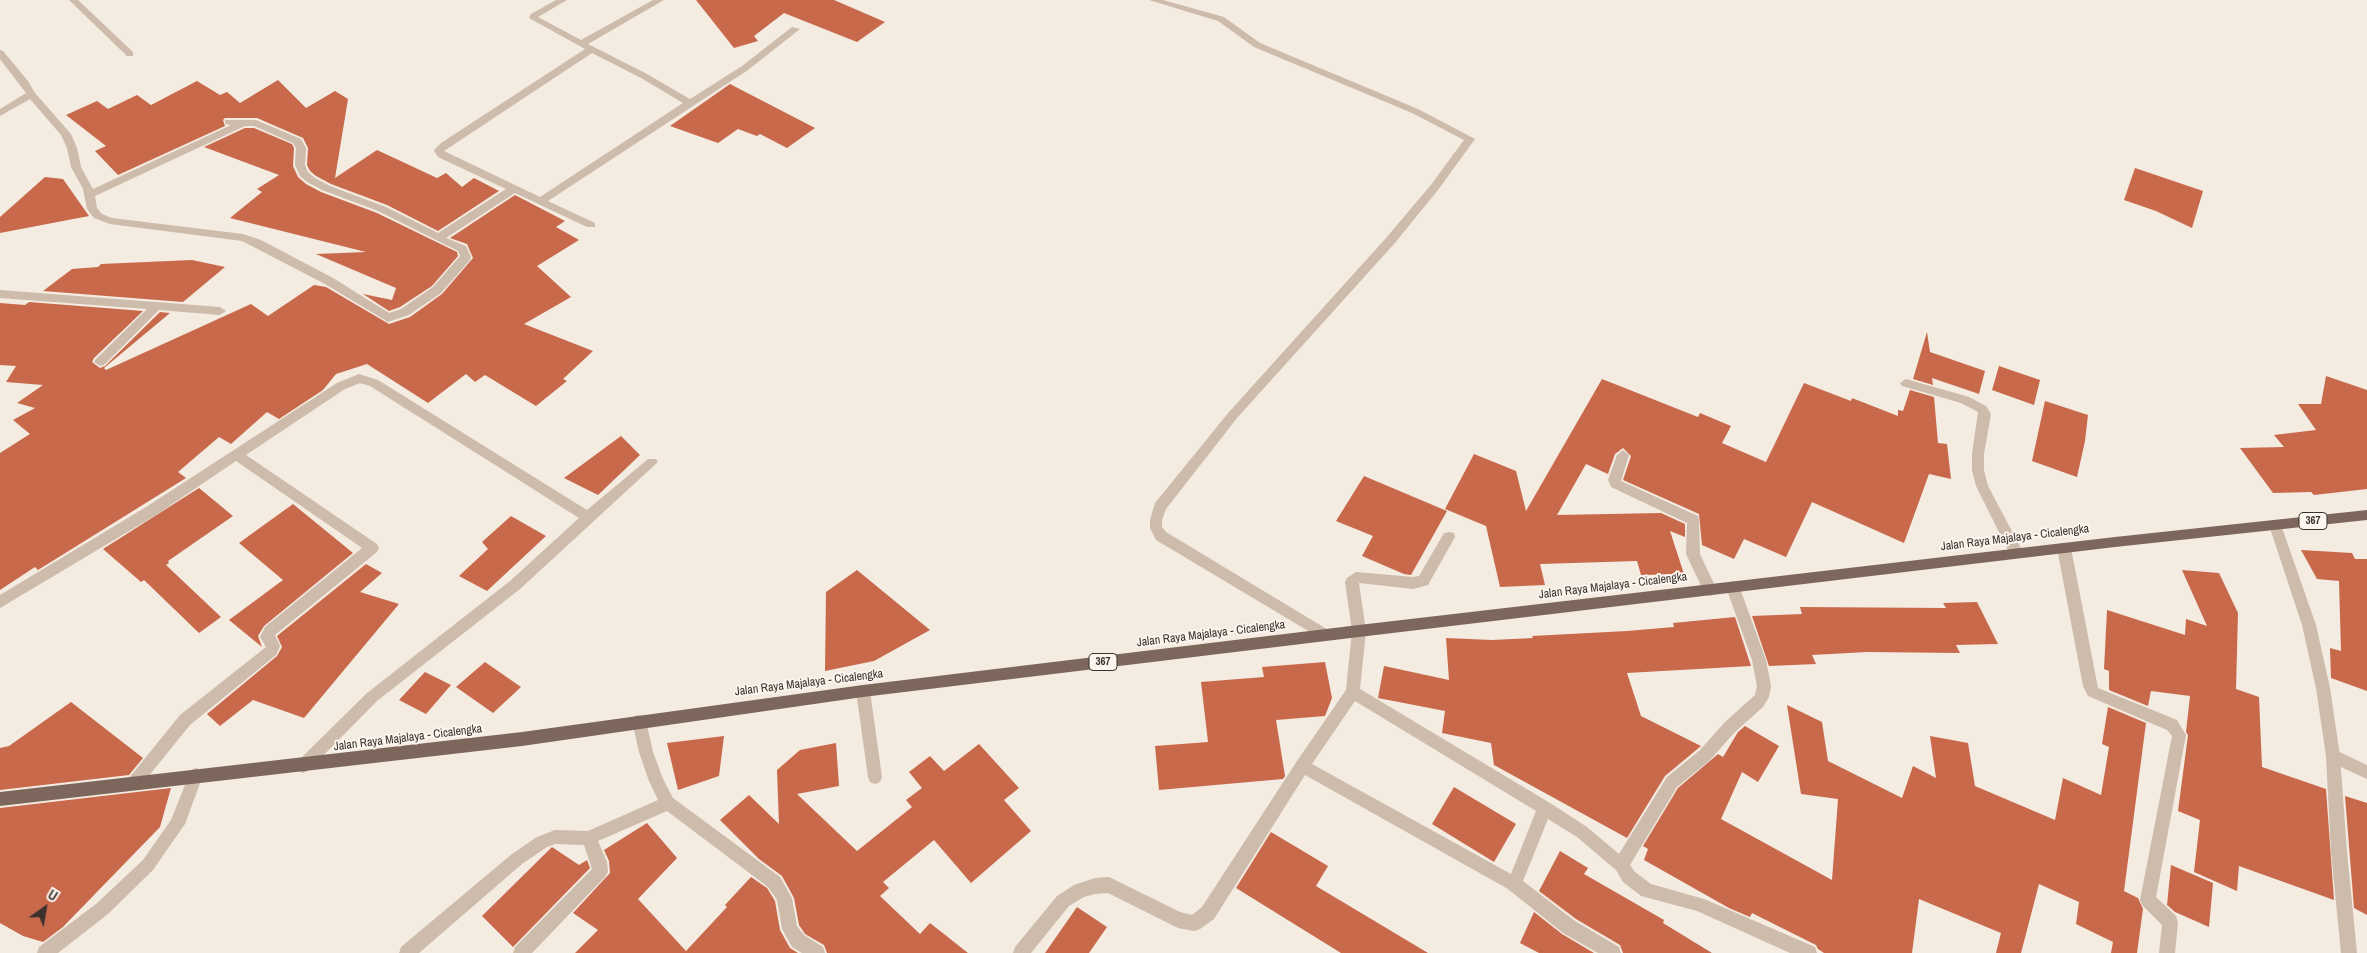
<!DOCTYPE html>
<html>
<head>
<meta charset="utf-8">
<style>
	body { margin:0 }
	#map { position:relative; width:2367px; height:953px; overflow:hidden; background:#f4ebe1; font-family:"Archivo Narrow",sans-serif }
	canvas { display:block }
	.north { position:absolute; left:20px; top:883px; width:50px; height:50px; -webkit-text-stroke:4px #fbf5ee; paint-order:stroke; rotate:32deg; font-size:14px; font-weight:700; line-height:20px; text-align:center; color:#3b302b }
	.north::after { content:''; display:block; margin:auto; width:18px; height:22px; background:#3b302b; clip-path:polygon(50% 0,100% 100%,50% 72%,0 100%) }
</style>
</head>
<body>
<div id="map">
<canvas width="2367" height="953"></canvas>
<div class="north">U</div>
</div>
<script>
const context = document.querySelector('canvas').getContext('2d');
context.lineJoin = 'round';
function paint(path, color) { context.fillStyle = color; context.fill(path, 'evenodd'); }
const shape = rows => new Path2D(rows.map(r => 'M' + r).join(''));
function label(font, color, halo, rows, align = 'center') {
  context.font = font + ' "Archivo Narrow",sans-serif'; context.lineWidth = 4; context.setLineDash([]); context.textBaseline = 'middle'; context.strokeStyle = halo; context.fillStyle = color; for (const [text, x, y, turn = 0] of rows) {
    context.save(); context.translate(x, y); context.rotate((+turn || 0) * Math.PI / 180); context.textAlign = isNaN(turn) ? turn : align; if (halo) context.strokeText(text, 0, 0); context.fillText(text, 0, 0); context.restore();
  }
}
function strokePath(path, color, width, dash) { context.strokeStyle = color; context.lineWidth = width; context.lineCap = dash ? 'butt' : 'round'; context.setLineDash(dash || []); context.stroke(path); }
paint(shape([
	[696,0,834,0,885,22,857,42,784,13,754,36,758,41,734,48],
	[278,80,306,108,335,91,348,99,335,178,377,150,437,178,446,173,462,187,474,178,499,191,502,189,438,231,387,205,331,184,316,176,310,171,307,165,308,148,303,138,257,118,225,118,223,120,225,126,118,175,95,151,106,146,66,115,97,101,108,109,137,95,151,105,197,81,220,95,227,92,240,103],
	[730,84,815,128,787,148,760,134,757,136,738,129,718,143,670,126],
	[245,128,254,128,292,144,294,148,293,166,298,177,306,184,321,192,377,213,457,252,458,256,432,286,400,307,389,311,363,294,392,300,396,288,316,254,366,252,230,218,262,192,257,189,279,175,204,147],
	[2135,168,2203,191,2192,228,2156,211,2124,200],
	[45,177,63,179,89,216,0,233,0,217],
	[515,195,565,221,556,227,579,240,537,266,571,297,524,324,593,351,563,379,567,381,536,406,485,375,475,382,466,374,428,403,367,364,336,374,323,390,279,419,267,412,231,444,219,437,178,472,186,478,38,570,35,567,0,590,0,453,30,434,13,420,35,408,17,403,43,385,6,382,16,366,0,365,0,303,25,305,29,302,143,311,94,358,92,362,100,368,105,366,160,312,170,313,104,368,106,370,251,304,268,316,314,285,326,287,389,324,410,317,442,294,473,258,467,244,450,238],
	[192,260,225,267,183,302,43,291,72,269,98,267,101,264],
	[1927,332,1930,352,1985,371,1979,394,1932,378,1933,385,1913,379],
	[1999,366,2040,380,2034,405,1992,390],
	[2326,376,2367,390,2367,489,2314,495,2311,492,2273,493,2240,448,2284,447,2274,435,2316,430,2298,404,2321,404],
	[1602,379,1698,417,1700,413,1731,426,1722,443,1766,462,1804,383,1851,401,1852,398,1898,416,1898,410,1903,411,1910,390,1934,397,1938,443,1947,444,1951,479,1929,474,1904,543,1812,502,1786,557,1744,539,1734,559,1702,545,1699,514,1623,480,1631,456,1623,448,1615,454,1608,474,1586,464,1557,515,1661,513,1685,524,1685,537,1670,531,1684,574,1641,575,1637,561,1540,564,1545,585,1500,587,1486,526,1445,509,1474,454,1516,471,1526,511],
	[2045,401,2088,415,2085,441,2077,477,2032,461],
	[621,436,640,455,598,495,564,478],
	[1364,476,1447,511,1411,575,1404,574,1362,556,1373,536,1336,521],
	[199,488,233,516,168,561,169,563,166,565,221,617,199,633,144,580,141,582,103,549],
	[293,504,353,553,264,626,258,636,262,647,229,620,283,580,239,543],
	[511,516,546,536,487,591,459,576,488,549,482,542],
	[2301,550,2352,553,2355,559,2367,559,2367,691,2331,678,2330,648,2341,651,2339,581,2317,579],
	[366,564,382,573,360,592,399,604,304,718,253,700,220,726,207,714,277,656,282,647,277,636],
	[857,570,930,630,874,661,825,671,826,592],
	[2182,570,2219,573,2238,613,2236,689,2259,697,2262,767,2326,789,2334,900,2239,866,2237,891,2194,872,2200,820,2178,811,2188,735,2186,732,2190,696,2151,691,2148,706,2109,690,2109,671,2104,669,2107,610,2185,635,2186,619,2207,626],
	[1977,602,1998,644,1956,645,1960,653,1867,652,1812,655,1816,664,1769,666,1752,616,1802,614,1800,607,1946,608,1943,603],
	[1735,617,1751,666,1627,673,1641,716,1701,746,1665,776,1627,838,1494,765,1491,743,1442,733,1445,711,1378,698,1384,666,1449,680,1446,638,1492,640,1533,638,1532,636,1627,631,1674,627,1673,623],
	[485,662,521,687,493,713,456,687],
	[1325,662,1332,698,1325,716,1276,720,1285,776,1283,779,1159,790,1155,746,1208,742,1201,682,1264,677,1262,667],
	[425,672,451,685,426,714,399,700],
	[71,702,143,758,129,775,0,790,0,748,9,746],
	[1787,705,1822,722,1828,761,1902,798,1913,766,1936,778,1930,736,1968,743,1975,786,2055,820,2063,778,2101,795,2109,747,2102,744,2108,707,2146,723,2124,891,2138,898,2143,909,2137,953,2111,953,2113,942,2076,924,2079,902,2039,884,2021,953,1996,953,2001,933,1919,899,1912,953,1824,953,1818,949,1816,945,1752,913,1750,917,1729,908,1644,860,1648,849,1643,846,1678,788,1718,754,1723,757,1738,732,1745,726,1779,746,1758,782,1742,772,1721,819,1832,880,1838,799,1801,794],
	[724,736,719,776,678,790,667,743],
	[836,743,839,786,797,794,857,851,912,807,906,800,922,788,909,772,930,756,944,771,979,744,1019,788,1004,800,1031,831,971,883,934,840,883,882,889,888,880,896,920,934,930,923,968,953,827,953,824,945,805,934,799,925,794,898,782,876,759,859,720,820,749,795,779,824,777,770,800,750],
	[1454,787,1516,824,1494,862,1432,824],
	[171,788,160,827,63,927,43,942,23,936,0,923,0,808],
	[2345,796,2367,803,2367,915,2354,908],
	[647,823,677,858,638,899,686,951,727,907,725,905,751,877,767,888,775,901,780,930,790,948,798,953,575,953,598,930,573,913,610,873,609,861,604,850],
	[1271,832,1328,866,1316,886,1428,953,1341,953,1236,888],
	[552,847,579,865,587,860,590,868,513,947,482,916],
	[1560,851,1588,868,1584,874,1664,920,1663,923,1712,953,1623,953,1620,945,1576,919,1539,891],
	[2171,865,2213,883,2209,927,2175,912,2167,905],
	[1077,907,1107,927,1089,953,1045,953],
	[1534,912,1562,934,1594,953,1539,953,1520,943]
]), '#c8694b');
paint(shape([
	[69,0,78,0,133,52,133,56,127,56,69,0],
	[556,0,567,0,538,17,581,40,653,0,664,0,588,44,647,74,690,99,742,66,792,27,800,29,748,70,548,201,595,223,595,227,587,227,515,193,446,238,466,246,471,257,470,260,441,293,409,315,388,322,325,284,242,241,110,224,94,218,87,209,83,189,71,167,67,148,61,135,30,99,0,116,0,109,26,93,0,59,0,50,3,51,28,81,35,93,71,134,77,148,81,167,93,189,231,125,225,124,225,120,256,120,301,139,306,148,305,165,308,172,315,178,330,186,386,207,438,233,506,189,438,157,434,151,435,149,441,143,585,49,529,18,531,14,556,0],
	[592,53,641,78,683,103,540,197,444,151,592,53],
	[245,126,254,126,293,143,296,148,295,165,300,176,307,182,322,190,378,211,458,251,460,256,433,287,401,309,389,313,333,278,261,240,243,234,112,218,102,214,97,208,95,196,245,126],
	[1149,0,1163,0,1224,17,1260,43,1418,109,1475,139,1438,190,1394,244,1237,418,1166,509,1162,520,1162,527,1166,532,1330,631,1332,635,1330,639,1325,641,1156,540,1150,528,1150,520,1155,503,1229,412,1386,238,1430,186,1464,140,1412,113,1254,47,1218,21,1149,0],
	[0,290,220,307,226,311,220,315,159,310,104,365,100,366,94,362,96,359,147,309,0,298,0,290],
	[359,374,378,380,587,510,648,459,656,459,658,462,520,589,377,701,308,771,303,773,298,771,296,766,298,761,367,693,510,581,579,518,370,386,360,383,345,389,246,455,377,544,379,548,377,552,275,635,280,646,276,655,190,725,139,788,134,790,129,788,127,783,129,778,180,715,266,647,260,637,265,627,362,548,236,461,156,515,0,608,0,595,146,507,337,383,359,374],
	[1906,379,1969,397,1986,406,1991,414,1984,454,1984,470,1988,486,2024,554,2022,558,2012,558,1976,486,1972,470,1972,454,1978,412,1961,403,1902,386,1900,383,1906,379],
	[1623,450,1629,455,1621,481,1698,516,1699,520,1700,554,1717,590,1715,594,1710,596,1705,594,1686,554,1687,523,1611,487,1608,480,1617,455,1623,450],
	[1449,532,1454,533,1455,537,1428,585,1413,589,1359,583,1366,631,1360,689,1550,803,1587,827,1619,854,1667,777,1700,750,1725,722,1755,695,1757,686,1752,660,1726,587,1728,583,1733,581,1738,583,1766,660,1771,686,1769,697,1763,707,1735,732,1710,760,1677,787,1630,865,1635,872,1651,884,1704,899,1815,947,1817,953,1790,953,1697,911,1641,896,1623,882,1616,870,1577,837,1548,819,1523,881,1575,921,1619,947,1621,953,1598,953,1563,933,1508,889,1305,775,1214,919,1200,929,1194,931,1178,928,1108,893,1095,894,1084,897,1069,906,1031,953,1013,953,1015,947,1057,896,1074,885,1095,878,1109,877,1180,912,1192,915,1202,907,1297,761,1346,690,1352,631,1345,582,1347,578,1356,572,1413,577,1419,576,1444,533,1449,532],
	[1355,701,1536,811,1511,874,1312,764,1355,701],
	[2064,543,2069,544,2071,548,2098,688,2177,720,2186,735,2156,897,2176,916,2178,922,2175,953,2159,953,2162,925,2142,905,2140,900,2172,736,2167,730,2088,696,2083,686,2057,548,2059,544,2064,543],
	[863,685,868,687,870,691,882,777,880,782,875,784,870,782,868,777,856,691,858,687,863,685],
	[639,715,644,716,646,721,653,752,663,779,673,798,780,877,792,898,797,926,804,935,823,947,825,953,802,953,792,947,782,929,777,900,768,887,667,811,598,841,607,862,608,872,605,877,532,953,513,953,515,947,592,869,584,845,555,844,547,847,522,864,419,953,399,953,401,947,512,854,537,837,555,830,588,831,658,800,649,781,639,752,632,721,634,716,639,715],
	[2333,749,2367,765,2367,779,2328,761,2326,756,2328,751,2333,749],
	[196,768,201,770,203,775,185,824,153,870,108,914,58,953,37,953,39,947,96,904,143,860,171,820,191,770,196,768]
]), '#cdbbac');
paint(shape([
	[2275,520,2280,521,2281,525,2316,625,2330,688,2340,756,2347,852,2357,953,2341,953,2331,852,2326,756,2316,688,2302,625,2269,525,2270,521,2275,520]
]), '#cdbbac');
paint(shape([
	[2367,510,2367,520,2115,547,1359,637,863,697,522,746,0,806,0,792,522,732,863,685,1359,625,2115,537,2367,510]
]), '#7d675c');
for (const [x, y, w] of [
	[2313,521,28],
	[1103,662,28]
]) { const box = new Path2D(); box.roundRect(x - w / 2, y - 8.5, w, 17, 4); context.fillStyle = '#fbf5ee'; context.fill(box); strokePath(box, '#3b302b', 1); }
label('bold 11px', '#3b302b', null, [
	["367",2313,521],
	["367",1103,662]
]);
label('12px', '#3b302b', '#fbf5ee', [
	["Jalan Raya Majalaya - Cicalengka",2015,538,-7],
	["Jalan Raya Majalaya - Cicalengka",1613,586,-7],
	["Jalan Raya Majalaya - Cicalengka",1211,634,-7],
	["Jalan Raya Majalaya - Cicalengka",809,683,-7],
	["Jalan Raya Majalaya - Cicalengka",408,738,-7]
]);
</script>
</body>
</html>
